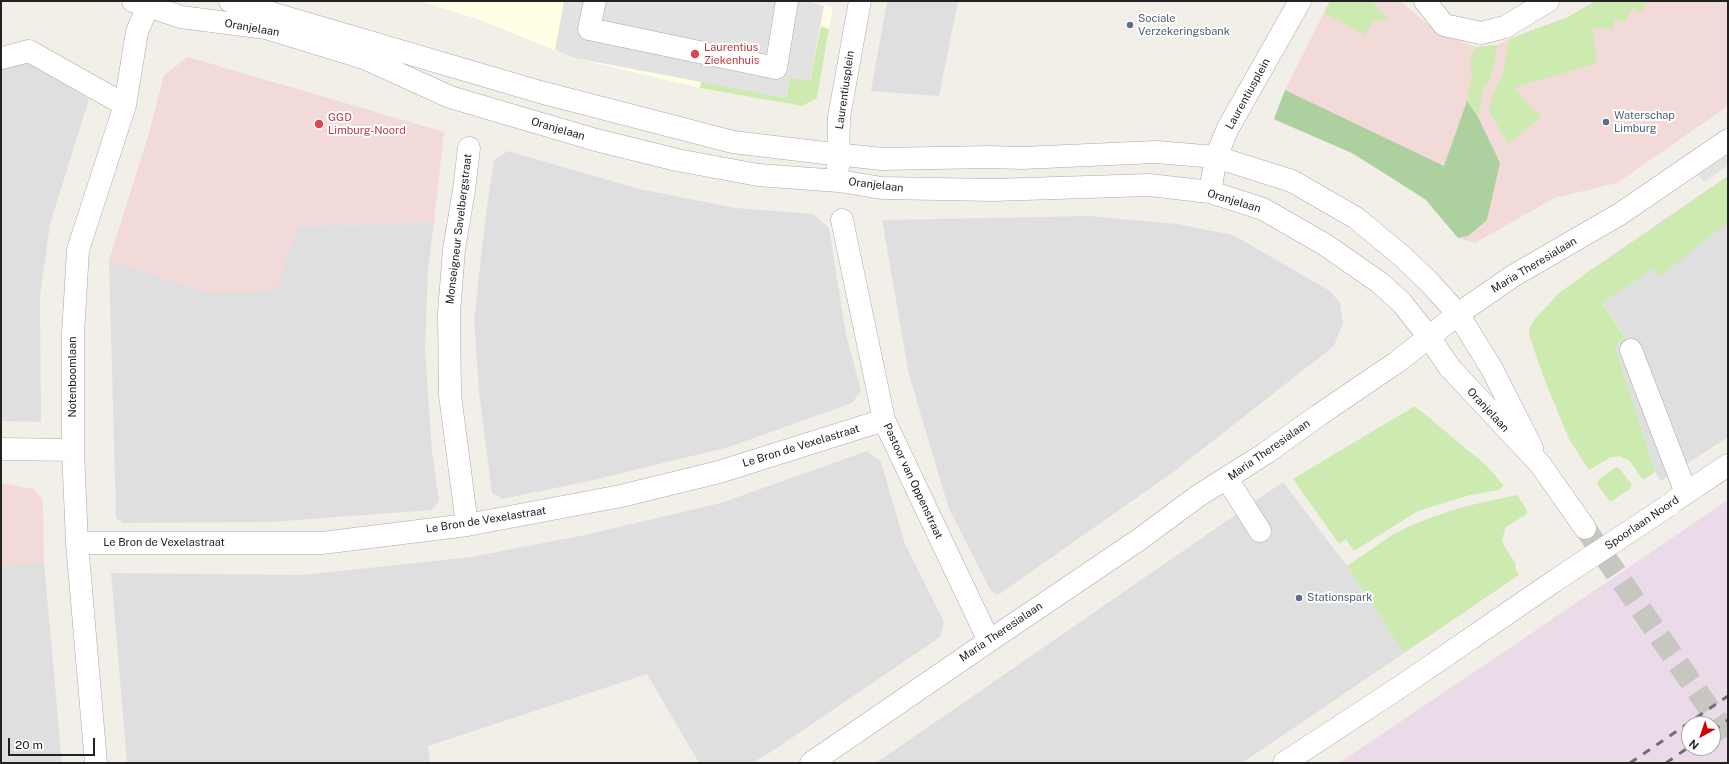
<!DOCTYPE html>
<html>
<head>
<meta charset="utf-8">
<style>
	body { margin:0 }
	#map { position:relative; width:1729px; height:764px; overflow:hidden; background:#f2efe9; font-family:"Public Sans",sans-serif }
	canvas { display:block }
	.frame { position:absolute; inset:0; border:2px solid #222; pointer-events:none }
	.north { position:absolute; left:1681px; top:716px; width:40px; height:40px; box-sizing:border-box; background:#fff; border:1px solid #a7a7a7; border-radius:50%; rotate:220deg; font-size:11px; font-weight:700; line-height:16px; text-align:center; color:#222 }
	.north::after { content:''; display:block; margin:auto; width:14px; height:18px; background:#d40000; clip-path:polygon(50% 0,100% 100%,50% 72%,0 100%) }
	.scale { position:absolute; left:8px; top:738px; width:87px; height:18px; box-sizing:border-box; border:2px solid #222; border-top:0; padding-left:5px; font-size:12px; line-height:14px; white-space:nowrap; color:#222; -webkit-text-stroke:3px #fff; paint-order:stroke }
</style>
</head>
<body>
<div id="map">
<canvas width="1729" height="764"></canvas>
<div class="frame"></div>
<div class="north">N</div>
<div class="scale">20 m</div>
</div>
<script>
const context = document.querySelector('canvas').getContext('2d');
context.lineJoin = 'round';
function paint(path, color) { context.fillStyle = color; context.fill(path, 'evenodd'); }
const shape = rows => new Path2D(rows.map(r => 'M' + r).join(''));
function strokePath(path, color, width, dash) { context.strokeStyle = color; context.lineWidth = width; context.lineCap = dash ? 'butt' : 'round'; context.setLineDash(dash || []); context.stroke(path); }
function label(font, color, halo, rows, align = 'center') {
  context.font = font + ' "Public Sans",sans-serif'; context.lineWidth = 4; context.setLineDash([]); context.textBaseline = 'middle'; context.strokeStyle = halo; context.fillStyle = color; for (const [text, x, y, turn = 0] of rows) {
    context.save(); context.translate(x, y); context.rotate((+turn || 0) * Math.PI / 180); context.textAlign = isNaN(turn) ? turn : align; if (halo) context.strokeText(text, 0, 0); context.fillText(text, 0, 0); context.restore();
  }
}
paint(shape([
	[887,1,958,1,939,96,871,91],
	[1,45,89,99,50,224,40,297,41,422,1,421],
	[508,151,639,189,735,208,813,214,829,228,846,334,861,391,852,403,729,447,589,481,502,499,492,493,479,392,474,320,486,213,494,160],
	[1728,176,1728,437,1661,481,1655,472,1615,346,1626,337,1583,275],
	[1089,216,1177,224,1233,235,1330,291,1340,303,1343,322,1334,346,1172,473,998,595,991,591,949,509,909,375,882,220],
	[434,222,428,269,425,349,432,451,439,500,432,510,270,522,123,523,116,518,109,260,209,293,298,226],
	[867,451,881,462,905,544,944,622,940,637,774,750,752,763,699,763,647,674,428,746,430,763,127,763,111,573,303,575,471,557,585,535,721,503],
	[1283,482,1347,566,1404,653,1242,763,876,763],
	[44,562,62,763,1,763,1,566]
]), '#e0dfdf');
paint(shape([
	[1330,1,1400,1,1437,32,1476,47,1497,45,1509,39,1568,17,1595,1,1728,1,1728,106,1617,183,1554,198,1475,243,1458,238,1426,200,1395,180,1352,153,1274,120,1285,90],
	[188,57,444,132,434,222,298,226,276,291,209,293,109,260,149,133,164,75],
	[1,483,34,489,43,501,44,562,1,566]
]), '#f2dad9');
paint(shape([
	[1728,500,1728,763,1339,763,1517,643],
	[1689,724,1713,724,1713,748,1689,748]
]), '#ebdbe8');
paint(shape([
	[420,1,811,1,811,2,833,7,817,98,802,106,700,88,574,58,480,20]
]), '#ffffe5');
paint(shape([
	[1330,1,1371,1,1389,20,1373,21,1365,35,1324,13],
	[1595,1,1649,1,1641,12,1632,8,1625,23,1614,19,1614,29,1592,28,1597,63,1514,88,1541,117,1508,144,1489,111,1492,96,1503,74,1509,39,1568,17],
	[821,26,829,29,817,98,802,106,700,88,701,81,786,98,790,77,810,81],
	[1497,45,1495,62,1490,80,1482,92,1478,117,1467,101,1472,73,1470,59,1476,47],
	[1728,176,1728,209,1726,211,1728,214,1728,222,1660,276,1654,268,1602,303,1626,338,1615,346,1655,472,1645,479,1642,479,1630,461,1619,456,1609,458,1589,470,1569,439,1545,381,1529,335,1529,329,1534,320,1560,292],
	[1415,406,1487,466,1504,486,1498,490,1470,495,1418,511,1354,551,1346,539,1339,544,1293,479],
	[1616,467,1620,469,1632,485,1630,489,1610,502,1597,484,1598,480],
	[1517,495,1527,510,1527,514,1506,527,1502,539,1504,546,1516,564,1515,568,1519,575,1404,653,1347,566,1395,533,1424,520,1462,507]
]), '#cdebb0');
paint(shape([
	[1285,90,1444,166,1467,101,1478,117,1500,163,1487,220,1468,236,1458,238,1426,200,1395,180,1352,153,1274,119]
]), '#add19e');
paint(shape([
	[564,1,811,1,811,2,824,6,810,81,790,77,786,98,574,58,555,50],
	[1728,152,1728,165,1704,182,1697,174]
]), '#e2e2e2');
strokePath(shape([
	[1585,528,1728,736]
]), '#c8c6c1', 22, [22, 11]);
const minor = shape([
	[133,1,181,17,266,28,364,58,450,97,596,140,677,160,758,175,839,181,882,188,994,190,1149,185,1210,192,1263,209,1324,244,1380,283,1401,302,1429,337,1450,368,1540,464,1585,528],
	[230,1,540,92,733,142,816,152,882,159,990,157,1022,158,1156,152,1216,157,1292,181,1356,218,1403,257,1430,283,1458,314,1492,369,1532,448],
	[595,1,589,29,776,68,787,1],
	[1425,1,1444,25,1481,33,1505,27,1548,1],
	[1,58,29,51,125,105],
	[838,168,839,117,860,1],
	[1210,192,1216,157,1228,128,1300,1],
	[842,220,884,420,989,641],
	[1631,350,1686,493],
	[1,449,73,450],
	[1227,479,1260,531],
	[1674,501,1728,465],
	[467,525,450,395,449,313,454,249,464,190,469,148],
	[77,543,322,543,467,525,621,496,719,472,884,420],
	[96,763,77,543,73,450,73,334,78,250,125,105,137,32,150,1],
	[811,763,989,641,1140,539,1198,496,1266,453,1319,415,1397,362,1458,314,1513,276,1620,214,1728,140],
	[1284,763,1400,687,1556,580]
]);
strokePath(minor, '#a9a9a9', 23);
strokePath(minor, '#fff', 22);
strokePath(shape([
	[1713,731,1728,720],
	[1630,763,1728,696],
	[1666,763,1689,747]
]), '#707070', 3, [8, 8]);
const minorBridge = shape([
	[1556,580,1668,506]
]);
strokePath(minorBridge, '#a9a9a9', 23, []);
strokePath(minorBridge, '#fff', 22);
for (const [x, y, r, color] of [
	[1130,25,4,"#5c6f8a"],
	[695,54,5,"#e0444e"],
	[1606,122,4,"#5c6f8a"],
	[319,124,5,"#e0444e"],
	[1299,598,4,"#5c6f8a"]
]) { const dot = new Path2D(); dot.arc(x, y, r, 0, 2 * Math.PI); context.fillStyle = color; context.fill(dot); strokePath(dot, '#fff', 1.5); }
label('11px', '#4e5e75', '#fff', [
	["Sociale",1138,19],
	["Verzekeringsbank",1138,32],
	["Waterschap",1614,116],
	["Limburg",1614,129],
	["Stationspark",1307,598]
], 'left');
label('11px', '#222', '#fff', [
	["Oranjelaan",252,28,10],
	["Laurentiusplein",845,90,-82],
	["Laurentiusplein",1248,94,-61],
	["Oranjelaan",558,129,16],
	["Oranjelaan",876,185,7],
	["Oranjelaan",1234,201,17],
	["Monseigneur Savelbergstraat",459,229,-83],
	["Maria Theresialaan",1534,265,-31],
	["Notenboomlaan",73,377,-90],
	["Oranjelaan",1488,410,47],
	["Le Bron de Vexelastraat",801,446,-17],
	["Maria Theresialaan",1269,450,-35],
	["Pastoor van Oppenstraat",913,481,65],
	["Le Bron de Vexelastraat",486,520,-9],
	["Spoorlaan Noord",1642,523,-34],
	["Le Bron de Vexelastraat",164,543],
	["Maria Theresialaan",1001,632,-34]
]);
label('11px', '#be3a42', '#fff', [
	["Laurentius",704,48],
	["Ziekenhuis",704,61],
	["GGD",328,118],
	["Limburg-Noord",328,131]
], 'left');
</script>
</body>
</html>
